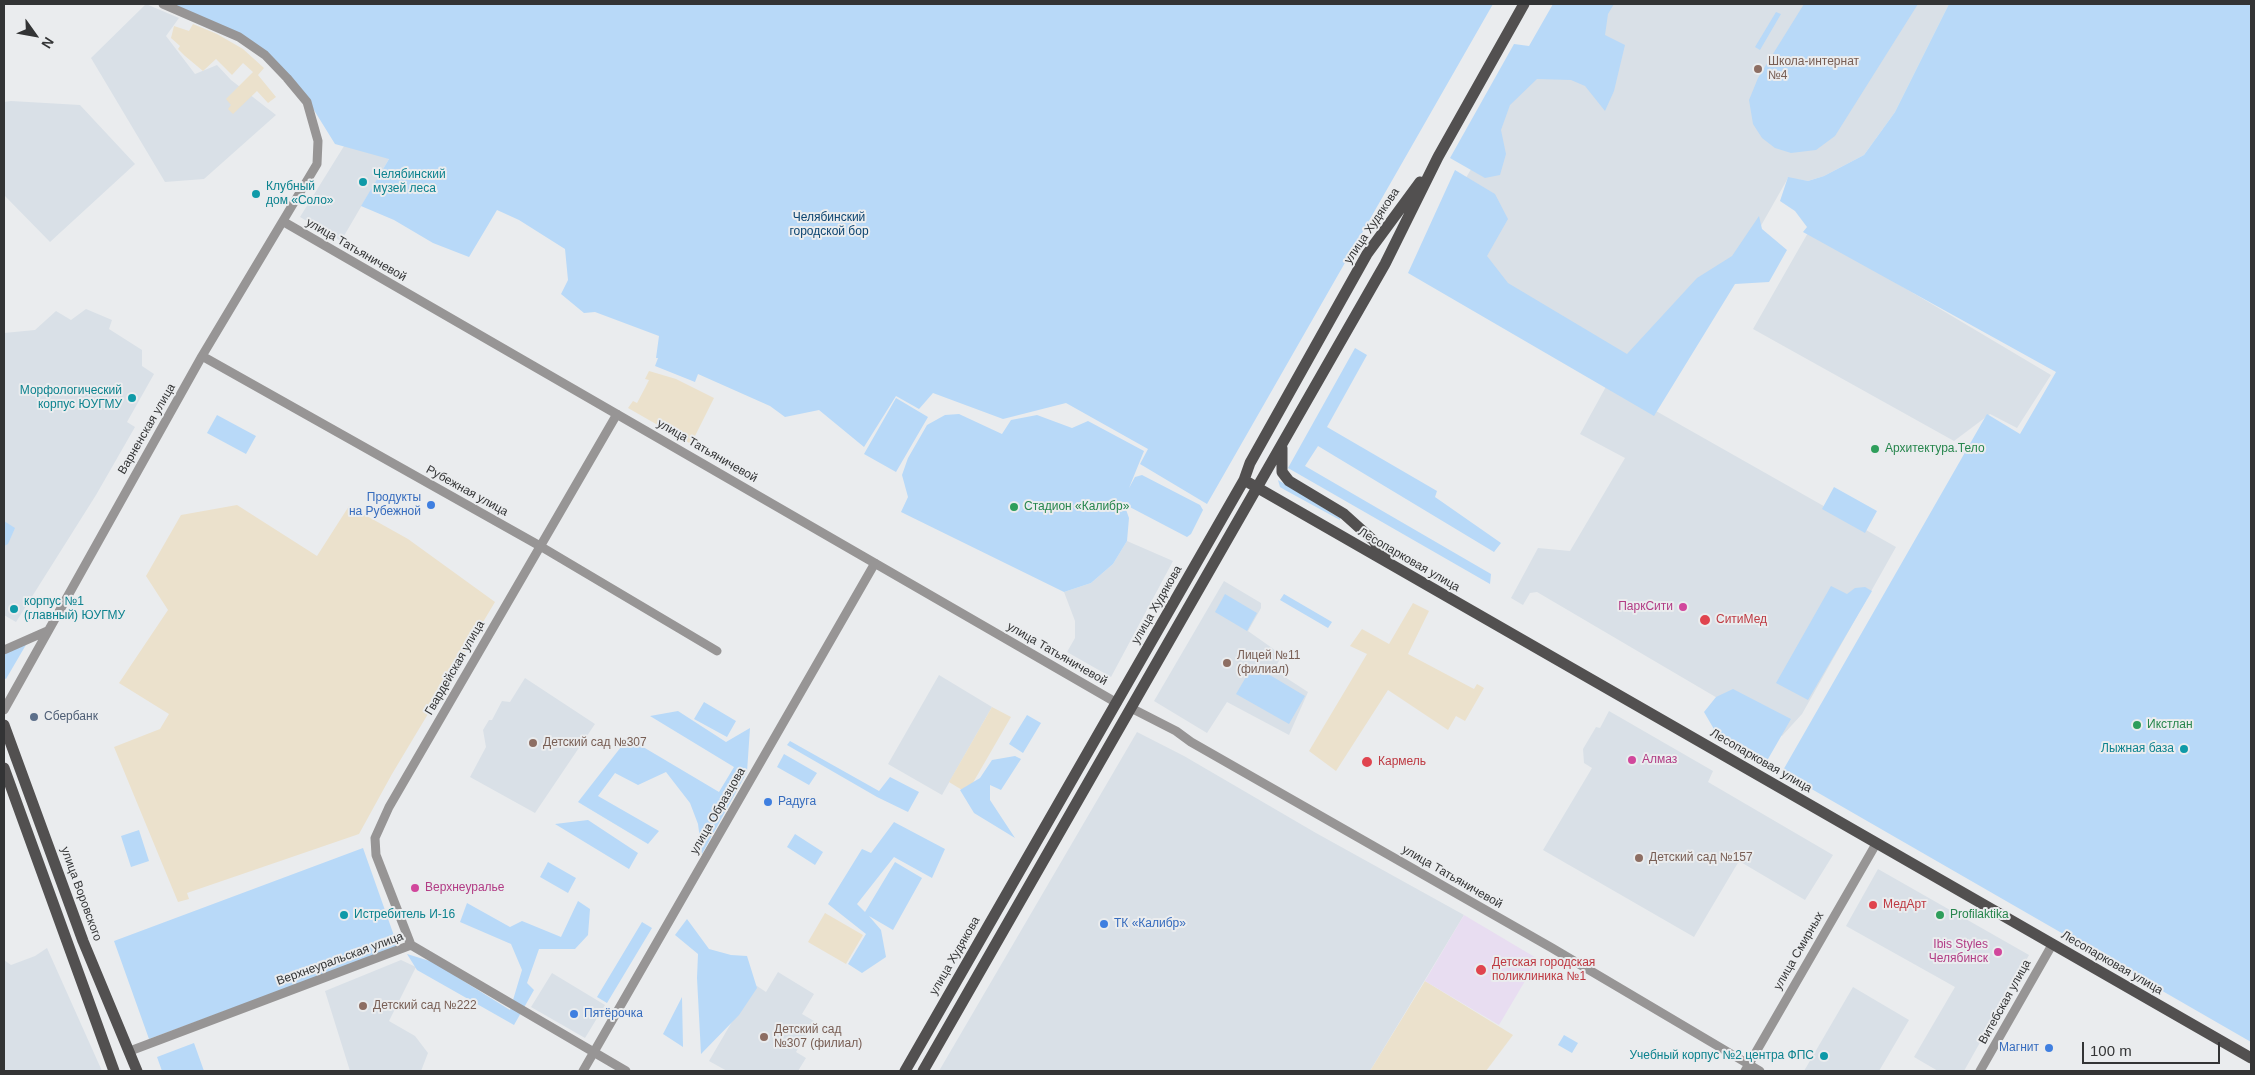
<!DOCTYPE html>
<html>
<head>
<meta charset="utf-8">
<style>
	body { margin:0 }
	#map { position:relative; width:2255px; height:1075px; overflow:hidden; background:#eaecee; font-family:Arial,sans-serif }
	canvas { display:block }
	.frame { position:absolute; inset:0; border:5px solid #333435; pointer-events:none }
	.north { position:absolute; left:10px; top:10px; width:50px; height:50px; -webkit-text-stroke:4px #eaecee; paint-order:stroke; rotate:122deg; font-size:14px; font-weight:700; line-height:20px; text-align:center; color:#333435 }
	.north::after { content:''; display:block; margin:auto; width:18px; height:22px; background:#333435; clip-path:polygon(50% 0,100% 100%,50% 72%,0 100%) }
	.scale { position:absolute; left:2082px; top:1042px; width:138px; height:22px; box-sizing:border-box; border:2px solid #333435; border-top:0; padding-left:6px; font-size:15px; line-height:18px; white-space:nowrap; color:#333435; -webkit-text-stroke:4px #eaecee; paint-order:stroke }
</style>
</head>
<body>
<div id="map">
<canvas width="2255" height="1075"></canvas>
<div class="frame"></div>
<div class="north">N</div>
<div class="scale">100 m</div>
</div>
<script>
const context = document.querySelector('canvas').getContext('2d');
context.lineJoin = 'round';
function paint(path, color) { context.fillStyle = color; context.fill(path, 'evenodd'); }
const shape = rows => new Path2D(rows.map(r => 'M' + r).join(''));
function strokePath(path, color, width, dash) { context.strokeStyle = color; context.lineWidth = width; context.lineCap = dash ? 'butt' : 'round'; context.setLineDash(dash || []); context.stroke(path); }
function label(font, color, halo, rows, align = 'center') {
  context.font = font + ' Arial,sans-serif'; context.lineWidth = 4; context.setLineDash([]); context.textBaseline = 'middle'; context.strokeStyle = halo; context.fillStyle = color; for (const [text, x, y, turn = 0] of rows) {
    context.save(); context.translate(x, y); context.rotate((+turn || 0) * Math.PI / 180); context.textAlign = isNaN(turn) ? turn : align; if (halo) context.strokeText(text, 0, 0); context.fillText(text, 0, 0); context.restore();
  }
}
paint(shape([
	[146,4,179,18,166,36,195,74,217,65,231,80,276,115,204,179,165,182,91,58],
	[1567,4,1949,4,1895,112,1864,155,1824,176,1808,181,1788,178,1656,411,1896,547,1802,714,1782,736,1537,592,1530,593,1523,605,1511,598,1538,548,1570,551,1625,458,1580,434,1608,383,1413,269],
	[11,101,80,105,135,164,50,242,4,195,4,102],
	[349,138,393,152,341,241,300,217],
	[1809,231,2051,375,2017,428,1990,414,1954,441,1753,329],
	[86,309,112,320,109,329,142,350,142,366,154,374,127,422,135,427,96,495,16,622,4,615,4,333,35,330,56,311,71,320],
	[1127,541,1173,561,1111,677,1067,652,1075,638,1075,621,1064,592,1091,583,1113,564],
	[1224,581,1261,603,1261,608,1248,631,1282,655,1274,670,1308,692,1289,735,1227,702,1207,733,1154,701],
	[939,675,992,707,942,795,888,764],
	[525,678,595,724,535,813,470,777,486,747,483,730,489,720,492,720,502,701,510,702],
	[1609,711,1713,771,1708,782,1833,855,1805,900,1739,861,1694,937,1543,850,1592,768,1584,763,1583,749,1596,727,1600,728],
	[1137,732,1184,756,1316,833,1464,915,1370,1071,939,1071],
	[1878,869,2029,955,1964,1071,1938,1071,1914,1057,1955,987,1846,926],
	[47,948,102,1071,4,1071,4,960,11,965,35,956],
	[401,960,416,967,389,1021,415,1036,428,1053,421,1071,350,1071,325,991],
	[778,972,814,994,802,1014,814,1021,796,1052,806,1058,798,1071,727,1071,709,1061,754,984,766,992],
	[552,973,605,1005,585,1038,531,1007],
	[1853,987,1909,1020,1879,1071,1804,1071]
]), '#d9e0e7');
paint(shape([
	[193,24,217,34,243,49,264,68,258,75,276,97,268,103,257,91,233,114,228,109,231,105,226,99,253,72,243,63,232,75,216,59,203,71,185,56,178,49,180,46,171,38,174,26,189,31],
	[649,371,676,379,714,398,691,444,628,408,633,401,637,403,645,388,649,380,645,379],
	[237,505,317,556,349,506,408,539,495,602,392,774,359,834,187,893,189,899,178,902,114,747,160,729,169,714,119,683,168,610,146,576,181,515],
	[1413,603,1429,611,1408,654,1474,689,1477,684,1484,688,1465,721,1456,716,1448,730,1388,690,1336,771,1309,751,1367,654,1350,646,1362,629,1389,644],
	[992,707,1011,717,967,793,949,782],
	[825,913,863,935,846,964,808,942],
	[1425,981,1513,1035,1486,1071,1370,1071]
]), '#ebe1cc');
paint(shape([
	[1464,915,1538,959,1499,1025,1425,981]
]), '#e8ddf1');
paint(shape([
	[175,4,1493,4,1207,504,1140,464,1148,449,1066,403,1003,419,933,393,919,409,896,396,864,447,819,410,785,417,770,406,698,374,695,382,655,366,658,358,656,358,659,336,595,312,584,313,561,294,568,280,565,249,519,220,497,210,469,257,433,243,394,220,361,206,389,159,335,144,309,102,262,50,176,6],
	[1553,4,1614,4,1608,14,1605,35,1625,45,1614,91,1605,111,1585,86,1571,80,1537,79,1510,105,1501,130,1506,154,1500,175,1485,178,1450,158,1514,44,1529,46],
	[1804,4,1918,4,1835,136,1816,150,1791,153,1775,148,1762,138,1753,124,1749,100,1758,78],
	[1949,4,2251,4,2251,1042,1782,772,1987,414,2020,434,2056,372,1803,232,1807,227,1795,211,1780,201,1788,177,1808,181,1824,176,1864,155,1895,112],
	[1776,12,1781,14,1760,50,1755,47],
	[1455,170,1495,194,1508,219,1487,256,1508,283,1627,354,1697,278,1732,256,1759,216,1762,229,1787,250,1769,282,1735,284,1654,416,1408,273],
	[1355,348,1367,355,1327,427,1437,491,1435,497,1501,543,1494,552,1318,446,1305,466,1491,574,1490,584,1288,468],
	[896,398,928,417,896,472,864,454],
	[959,414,1002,434,1011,420,1037,415,1072,428,1088,421,1144,451,1129,488,1135,477,1142,475,1200,505,1203,510,1191,534,1187,537,1124,504,1129,518,1127,541,1113,564,1091,583,1064,592,901,512,908,497,902,475,908,458,927,425,945,415],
	[217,415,256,436,246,454,207,433],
	[1278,480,1340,518,1340,520,1285,490,1280,487],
	[1834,487,1877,511,1865,533,1822,509],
	[4,521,15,528,8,544,4,546],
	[1831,586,1847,594,1855,588,1865,587,1872,591,1808,700,1776,683],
	[1225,594,1257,613,1247,631,1215,612],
	[1284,594,1332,622,1328,628,1280,600],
	[27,643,6,679,4,678,4,654],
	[1253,665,1305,696,1289,724,1236,694],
	[1733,689,1791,719,1764,766,1722,743,1704,712,1716,697],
	[704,702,736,721,727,737,694,719],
	[678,711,726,742,750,728,747,772,702,854,698,824,690,803,666,772,638,785,615,773,598,796,659,831,648,844,578,802,628,738,719,792,734,767,650,716],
	[1027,715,1041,723,1023,753,1009,744],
	[790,741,879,791,890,777,919,792,908,812,877,797,787,745],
	[784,754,817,773,809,785,777,767],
	[1015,756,1021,759,1001,790,990,785,990,800,1015,838,974,813,960,790,980,778,992,760],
	[588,820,638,853,629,869,555,824],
	[894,822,945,849,932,878,894,857,857,904,865,912,895,862,922,878,893,930,869,916,881,930,886,957,862,973,848,964,866,934,828,904,862,849,871,853],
	[139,830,149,861,131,867,121,836],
	[795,834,823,852,815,865,787,847],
	[363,848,398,947,149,1039,114,941],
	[548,862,576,878,568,893,540,877],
	[578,901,590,909,588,935,575,949,539,949,527,983,534,990,514,1025,417,970,407,954,433,962,510,1010,522,970,511,944,460,922,467,903,510,927,522,921,561,937],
	[687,919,709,949,731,955,747,956,757,988,739,1015,701,1054,697,978,698,954,675,935],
	[642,922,652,928,607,1003,597,997],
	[682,997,683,1047,663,1034],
	[1564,1035,1578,1043,1572,1053,1558,1045],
	[194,1043,204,1071,162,1071,157,1057]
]), '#b8d9f8');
strokePath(shape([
	[284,222,1117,703],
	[202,356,540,546,717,651],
	[4,650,47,631],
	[1131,708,1176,731,1191,742,1552,948,1760,1071],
	[4,710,202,356,317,164,318,141,307,102,287,78,265,55,239,37,163,4],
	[411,945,376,855,375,838,389,807,617,414],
	[130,1051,411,945,626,1071],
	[583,1071,875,563],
	[1745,1071,1876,844],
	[1980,1071,2052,945]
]), '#979595', 9);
strokePath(shape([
	[1282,448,1282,472,1289,481,1344,514,1374,541,1388,561],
	[1244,480,2251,1058],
	[4,725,83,941,137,1071],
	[4,768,114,1071],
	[905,1071,1244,480,1250,463,1367,254,1420,182],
	[923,1071,1385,264,1438,157,1524,4]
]), '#525050', 11);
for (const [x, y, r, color] of [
	[1758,69,5,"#8d6e63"],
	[363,182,5,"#0f9aa8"],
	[256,194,5,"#0f9aa8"],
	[132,398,5,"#0f9aa8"],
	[1875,449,5,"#2e9e5b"],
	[431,505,5,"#3f7fe0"],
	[1014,507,5,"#2e9e5b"],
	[1683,607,5,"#d1479c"],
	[14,609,5,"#0f9aa8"],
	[1705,620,6,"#e0444e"],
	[1227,663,5,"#8d6e63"],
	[34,717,5,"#5c6f8a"],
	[2137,725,5,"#2e9e5b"],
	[533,743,5,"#8d6e63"],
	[2184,749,5,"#0f9aa8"],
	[1632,760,5,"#d1479c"],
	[1367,762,6,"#e0444e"],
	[768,802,5,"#3f7fe0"],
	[1639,858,5,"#8d6e63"],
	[415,888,5,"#d1479c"],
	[1873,905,5,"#e0444e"],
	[344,915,5,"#0f9aa8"],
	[1940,915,5,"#2e9e5b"],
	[1104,924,5,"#3f7fe0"],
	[1998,952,5,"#d1479c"],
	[1481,970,6,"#e0444e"],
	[363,1006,5,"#8d6e63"],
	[574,1014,5,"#3f7fe0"],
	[764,1037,5,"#8d6e63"],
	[2049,1048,5,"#3f7fe0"],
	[1824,1056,5,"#0f9aa8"]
]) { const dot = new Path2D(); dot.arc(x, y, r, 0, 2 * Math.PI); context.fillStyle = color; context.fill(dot); strokePath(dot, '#eaecee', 2); }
label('12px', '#785e54', '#eaecee', [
	["Школа-интернат",1768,62],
	["№4",1768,76],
	["Лицей №11",1237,656],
	["(филиал)",1237,670],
	["Детский сад №307",543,743],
	["Детский сад №157",1649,858],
	["Детский сад №222",373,1006],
	["Детский сад",774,1030],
	["№307 (филиал)",774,1044]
], 'left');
label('12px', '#0d838f', '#eaecee', [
	["Челябинский",373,175],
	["музей леса",373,189],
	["Клубный",266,187],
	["дом «Соло»",266,201],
	["Морфологический",122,391,"right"],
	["корпус ЮУГМУ",122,405,"right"],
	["корпус №1",24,602],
	["(главный) ЮУГМУ",24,616],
	["Лыжная база",2174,749,"right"],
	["Истребитель И-16",354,915],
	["Учебный корпус №2 центра ФПС",1814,1056,"right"]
], 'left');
label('12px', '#0c4470', '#eaecee', [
	["Челябинский",829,218],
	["городской бор",829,232]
]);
label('12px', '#333435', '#eaecee', [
	["улица Худякова",1372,226,-56],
	["улица Татьяничевой",356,250,30],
	["Варненская улица",147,429,-60],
	["улица Татьяничевой",707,451,30],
	["Рубежная улица",467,491,29],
	["Лесопарковая улица",1409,560,30],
	["улица Худякова",1157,605,-60],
	["улица Татьяничевой",1057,654,30],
	["Гвардейская улица",455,668,-60],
	["Лесопарковая улица",1761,761,30],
	["улица Образцова",718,811,-60],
	["улица Татьяничевой",1452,877,30],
	["улица Воровского",81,894,70],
	["улица Смирных",1799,951,-60],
	["улица Худякова",955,956,-60],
	["Верхнеуральская улица",340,959,-20],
	["Лесопарковая улица",2112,963,30],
	["Витебская улица",2005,1002,-61]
]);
label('12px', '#27864d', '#eaecee', [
	["Архитектура.Тело",1885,449],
	["Стадион «Калибр»",1024,507],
	["Икстлан",2147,725],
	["Profilaktika",1950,915]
], 'left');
label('12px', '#366cbe', '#eaecee', [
	["Продукты",421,498,"right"],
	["на Рубежной",421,512,"right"],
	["Радуга",778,802],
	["ТК «Калибр»",1114,924],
	["Пятёрочка",584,1014],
	["Магнит",2039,1048,"right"]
], 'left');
label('12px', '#b23c85', '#eaecee', [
	["ПаркСити",1673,607],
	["Алмаз",1642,760,"left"],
	["Верхнеуралье",425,888,"left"],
	["Ibis Styles",1988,945],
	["Челябинск",1988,959]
], 'right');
label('12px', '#be3a42', '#eaecee', [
	["СитиМед",1716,620],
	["Кармель",1378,762],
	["МедАрт",1883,905],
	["Детская городская",1492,963],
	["поликлиника №1",1492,977]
], 'left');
label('12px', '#4e5e75', '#eaecee', [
	["Сбербанк",44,717]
], 'left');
</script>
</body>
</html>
